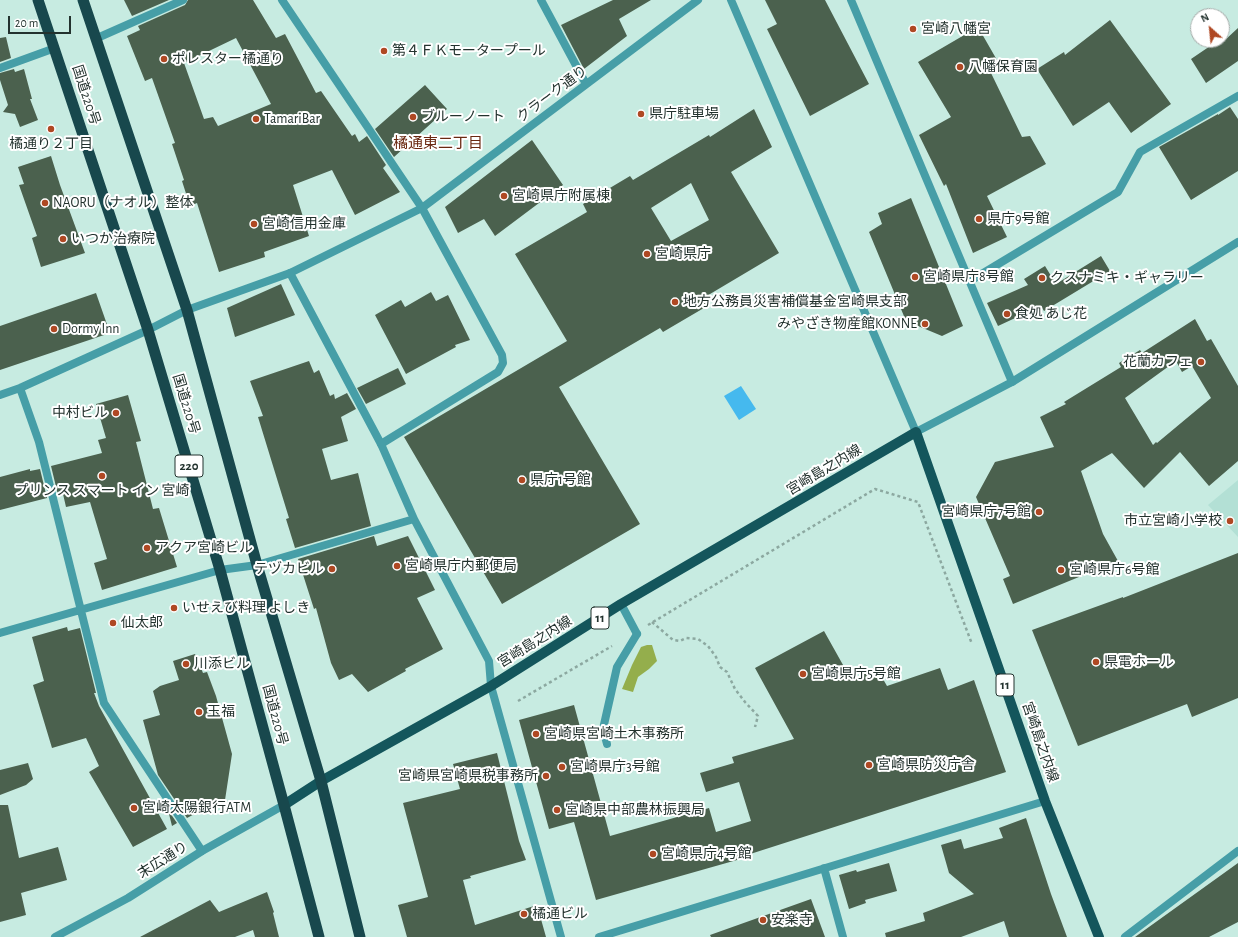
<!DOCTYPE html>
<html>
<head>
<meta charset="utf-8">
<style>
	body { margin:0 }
	#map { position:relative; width:1238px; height:937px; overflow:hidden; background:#c7ebe1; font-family:"Alegreya Sans",sans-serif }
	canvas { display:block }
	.north { position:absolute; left:1190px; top:8px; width:40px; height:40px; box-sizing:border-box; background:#fff; border:1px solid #a7adab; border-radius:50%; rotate:333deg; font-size:11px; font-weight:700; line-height:16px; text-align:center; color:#23322e }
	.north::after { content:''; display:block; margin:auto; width:14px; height:18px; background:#af4823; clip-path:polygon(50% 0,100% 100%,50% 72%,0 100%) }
	.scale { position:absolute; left:8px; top:16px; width:63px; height:18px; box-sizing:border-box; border:2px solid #23322e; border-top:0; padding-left:5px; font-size:12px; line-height:14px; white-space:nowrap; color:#23322e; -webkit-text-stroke:3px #fff; paint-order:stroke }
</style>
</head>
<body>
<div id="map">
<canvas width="1238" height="937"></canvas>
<div class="north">N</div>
<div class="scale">20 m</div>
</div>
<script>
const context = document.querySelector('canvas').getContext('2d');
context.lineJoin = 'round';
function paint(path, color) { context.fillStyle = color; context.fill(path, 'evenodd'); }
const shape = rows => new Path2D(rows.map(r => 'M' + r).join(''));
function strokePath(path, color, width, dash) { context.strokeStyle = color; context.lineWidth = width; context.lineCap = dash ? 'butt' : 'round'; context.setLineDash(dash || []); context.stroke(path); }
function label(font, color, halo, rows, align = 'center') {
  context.font = font + ' "Alegreya Sans","Noto Sans JP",sans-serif'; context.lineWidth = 4; context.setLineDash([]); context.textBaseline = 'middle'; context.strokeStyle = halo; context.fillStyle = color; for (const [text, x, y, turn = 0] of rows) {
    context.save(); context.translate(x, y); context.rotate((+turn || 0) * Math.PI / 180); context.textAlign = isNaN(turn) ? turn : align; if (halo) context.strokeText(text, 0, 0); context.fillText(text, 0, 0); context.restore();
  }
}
paint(shape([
	[1238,480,1238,537,1208,505]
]), '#b3e0d5');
paint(shape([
	[647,645,652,645,657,661,649,669,638,677,633,692,622,689,632,665,641,647]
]), '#94ae4c');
paint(shape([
	[741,386,756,409,739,420,724,396]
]), '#45b9ee');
paint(shape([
	[124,0,169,0,132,16],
	[188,0,253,0,276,38,285,34,316,93,321,91,352,136,355,134,359,142,367,136,386,165,383,168,400,192,355,215,332,170,293,185,309,236,264,252,265,257,219,272,197,203,190,206,182,181,184,180,172,144,175,143,152,78,145,81,127,36,140,30,138,26,185,5],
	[236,38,271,104,218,126,213,117,204,119,184,63],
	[613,0,651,0,619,19,627,36,584,69,561,25],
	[765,0,825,0,869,84,810,116,767,29,777,24],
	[1110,20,1171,104,1131,133,1109,102,1073,126,1037,69,1064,52,1065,55],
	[978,27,1001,67,991,73,1022,137,1030,136,1046,164,987,196,1007,237,973,253,946,184,944,186,919,135,951,117,918,62],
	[1238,28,1238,61,1206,83,1191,59,1219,40,1222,40,1223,37,1225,40],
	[6,37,11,58,0,62,0,38],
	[14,69,15,72,24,69,32,99,30,99,38,120,20,127,15,114,3,112,8,105,0,80,0,73],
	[425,85,447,109,394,157,375,129],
	[1230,107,1238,119,1238,171,1191,200,1159,147,1218,114,1218,115],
	[754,109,772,147,731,172,779,253,705,297,709,305,663,332,660,328,559,387,640,524,502,604,404,437,567,341,515,254,587,212,583,204,630,176,633,180,709,135,710,137],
	[691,183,709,220,671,241,651,208],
	[532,140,563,185,495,236,484,219,458,233,445,207],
	[51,156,60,185,85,253,41,267,32,238,37,236,19,185,24,184,18,167],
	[911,198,963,326,942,336,906,321,869,232,882,224,878,213],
	[1101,256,1110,271,1044,311,1041,306,998,326,987,303,1028,285,1024,279,1045,266,1056,284],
	[281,284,295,315,235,337,227,308],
	[431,292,436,301,448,295,470,340,455,345,456,347,406,374,375,315,401,300,405,307],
	[96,293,110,333,0,370,0,326],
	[1195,319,1207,341,1211,339,1238,386,1238,461,1209,486,1180,452,1144,488,1112,453,1081,471,1103,534,1118,561,1013,604,1003,579,1010,576,976,497,995,462,1054,447,1040,417,1066,404,1064,402,1121,367,1119,363,1140,350,1142,353],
	[1176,361,1182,372,1192,366,1211,398,1157,443,1156,442,1153,445,1125,398],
	[309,361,314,373,319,370,330,396,334,394,335,399,347,393,356,409,341,417,348,441,322,449,331,480,358,473,371,526,295,548,286,519,289,518,258,417,263,416,250,381],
	[398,368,406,384,366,404,357,388],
	[128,395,141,441,136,442,153,509,159,508,177,567,102,590,94,563,107,559,90,502,66,507,63,494,58,495,51,466,102,453,98,440,106,438,96,404],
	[30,469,30,471,40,469,47,498,0,510,0,477],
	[374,536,377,546,408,536,435,590,417,598,443,649,405,669,406,671,368,692,352,674,339,680,331,663,316,608,314,609,298,559],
	[1238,553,1238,698,1192,717,1187,704,1078,746,1032,630,1123,597,1123,598],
	[67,627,68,631,80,628,96,693,94,693,99,706,167,829,133,847,89,772,99,766,86,738,52,748,33,685,44,681,32,637],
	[824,631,852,681,876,667,887,686,940,668,948,690,974,680,1006,772,744,856,744,858,596,900,574,822,549,829,519,720,574,705,610,836,709,808,716,832,751,821,739,782,706,792,700,773,734,763,732,757,794,739,755,668],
	[195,654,203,673,207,672,216,696,232,754,225,800,202,810,187,818,158,775,143,720,160,715,153,691,160,686,179,680,173,661],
	[497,753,519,841,526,860,470,876,471,878,463,880,475,925,537,905,546,937,407,937,398,905,428,897,403,803,460,789,453,764],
	[28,763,33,779,26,785,0,795,0,770],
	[0,805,8,805,19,858,58,847,67,880,21,893,26,915,0,922],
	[168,810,177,823,172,826],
	[1026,818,1051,894,1067,937,1009,937,1004,921,961,937,886,937,885,933,925,921,923,913,974,894,949,873,941,845,961,839,964,849,1003,838,999,828],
	[889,863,897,891,865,900,866,903,849,909,839,875,856,870,857,872],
	[1238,863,1238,922,1209,937,1135,937],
	[267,892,274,912,273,913,279,937,255,937,253,930,235,937,140,937,210,900,219,912],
	[811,899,825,937,711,937,710,935]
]), '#4b614e');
strokePath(shape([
	[652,622,673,640,680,641,686,638,698,639,708,646,716,657,720,667,727,672,735,689,745,702,758,716,755,727],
	[648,625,875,489,918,502,972,644],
	[518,701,612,646]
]), '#8ca8a0', 2.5, [3, 3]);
strokePath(shape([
	[290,273,381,444],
	[607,744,603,729,617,667,637,634]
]), '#469ea7', 8);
strokePath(shape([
	[282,0,422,208,502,355,503,363,498,372,381,444,414,519,489,661,491,686,561,937],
	[541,0,586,84],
	[851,0,1012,382],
	[95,39,183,0],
	[0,68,55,48],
	[970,281,1118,192,1140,152,1238,96],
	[20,388,39,442,104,703,202,851],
	[0,395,20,388,148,330,187,310,290,273,422,208,698,0],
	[621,604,637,634],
	[0,633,220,570,257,565,414,519],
	[824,868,843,937],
	[599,937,1045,801],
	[1125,937,1238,851]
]), '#469ea7', 8);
strokePath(shape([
	[731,0,916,432,1012,382,1238,242],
	[55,937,128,898,202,851,284,805]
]), '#469ea7', 8);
strokePath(shape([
	[284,805,321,781,491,686,621,604,916,432,1045,801,1099,937]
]), '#14565c', 10);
strokePath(shape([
	[38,0,148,330,220,570,284,805,319,937],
	[83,0,187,310,257,565,321,781,360,937]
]), '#18484d', 11);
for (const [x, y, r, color] of [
	[913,29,4,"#af4823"],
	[384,51,4,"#af4823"],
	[164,59,4,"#af4823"],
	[960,67,4,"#af4823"],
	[641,114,4,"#af4823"],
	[413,117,4,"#af4823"],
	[256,119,4,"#af4823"],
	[51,129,4,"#af4823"],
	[504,196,4,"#af4823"],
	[45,203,4,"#af4823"],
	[979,219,4,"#af4823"],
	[254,224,4,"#af4823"],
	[63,239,4,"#af4823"],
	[647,254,4,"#af4823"],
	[915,277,4,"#af4823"],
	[1042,278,4,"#af4823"],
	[675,302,4,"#af4823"],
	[1007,314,4,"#af4823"],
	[925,324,4,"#af4823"],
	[54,329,4,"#af4823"],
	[1201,362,4,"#af4823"],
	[116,413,4,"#af4823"],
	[102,476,4,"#af4823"],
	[522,480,4,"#af4823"],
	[1039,512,4,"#af4823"],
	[1230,521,4,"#af4823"],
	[147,548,4,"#af4823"],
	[397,566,4,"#af4823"],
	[332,569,4,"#af4823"],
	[1061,570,4,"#af4823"],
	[174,608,4,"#af4823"],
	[113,623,4,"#af4823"],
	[1096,662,4,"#af4823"],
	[186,664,4,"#af4823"],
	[803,674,4,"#af4823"],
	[199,712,4,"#af4823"],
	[536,734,4,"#af4823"],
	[869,765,4,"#af4823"],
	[562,767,4,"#af4823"],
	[546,776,4,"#af4823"],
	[134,808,4,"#af4823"],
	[557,810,4,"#af4823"],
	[653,854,4,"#af4823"],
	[524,914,4,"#af4823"],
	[763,920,4,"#af4823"]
]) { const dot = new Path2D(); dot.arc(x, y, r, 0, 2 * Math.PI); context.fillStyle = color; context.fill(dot); strokePath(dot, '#fff', 1.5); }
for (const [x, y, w] of [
	[189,466,28],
	[600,618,18],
	[1005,685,18]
]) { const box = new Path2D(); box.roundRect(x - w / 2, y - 11, w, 22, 3); context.fillStyle = '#fff'; context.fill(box); strokePath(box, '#23322e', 1); }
label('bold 13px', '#23322e', null, [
	["220",189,466],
	["11",600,618],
	["11",1005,685]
]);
label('14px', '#23322e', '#fff', [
	["宮崎八幡宮",921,29],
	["第４ＦＫモータープール",392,51],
	["ポレスター橘通り",172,59],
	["八幡保育園",968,67],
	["県庁駐車場",649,114],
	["ブルーノート",421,117],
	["TamariBar",264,119],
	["橘通り２丁目",51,144,"center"],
	["宮崎県庁附属棟",512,196],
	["NAORU（ナオル）整体",53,203],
	["県庁9号館",987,219],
	["宮崎信用金庫",262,224],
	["いつか治療院",71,239],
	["宮崎県庁",655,254],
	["宮崎県庁8号館",923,277],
	["クスナミキ・ギャラリー",1050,278],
	["地方公務員災害補償基金宮崎県支部",683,302],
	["食処 あじ花",1015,314],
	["みやざき物産館KONNE",917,324,"right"],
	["Dormy Inn",62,329],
	["花蘭カフェ",1193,362,"right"],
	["中村ビル",108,413,"right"],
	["県庁1号館",530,480],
	["プリンス スマート イン 宮崎",102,491,"center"],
	["宮崎県庁7号館",1031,512,"right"],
	["市立宮崎小学校",1222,521,"right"],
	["アクア宮崎ビル",155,548],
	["宮崎県庁内郵便局",405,566],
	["テヅカビル",324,569,"right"],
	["宮崎県庁6号館",1069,570],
	["いせえび料理 よしき",182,608],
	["仙太郎",121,623],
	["県電ホール",1104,662],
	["川添ビル",194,664],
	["宮崎県庁5号館",811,674],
	["玉福",207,712],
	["宮崎県宮崎土木事務所",544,734],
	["宮崎県防災庁舎",877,765],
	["宮崎県庁3号館",570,767],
	["宮崎県宮崎県税事務所",538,776,"right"],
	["宮崎太陽銀行ATM",142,808],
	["宮崎県中部農林振興局",565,810],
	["宮崎県庁4号館",661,854],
	["橘通ビル",532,914],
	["安楽寺",771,920]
], 'left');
label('14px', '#23322e', '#fff', [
	["クラーク通り",552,94,-37],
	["国道220号",86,95,72],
	["国道220号",186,404,73],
	["宮崎島之内線",824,470,-31],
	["宮崎島之内線",535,642,-32],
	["国道220号",275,715,75],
	["宮崎島之内線",1040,742,71],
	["末広通り",163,860,-32]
]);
label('15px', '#6a2811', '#fff', [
	["橘通東二丁目",438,143]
]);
</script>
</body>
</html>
